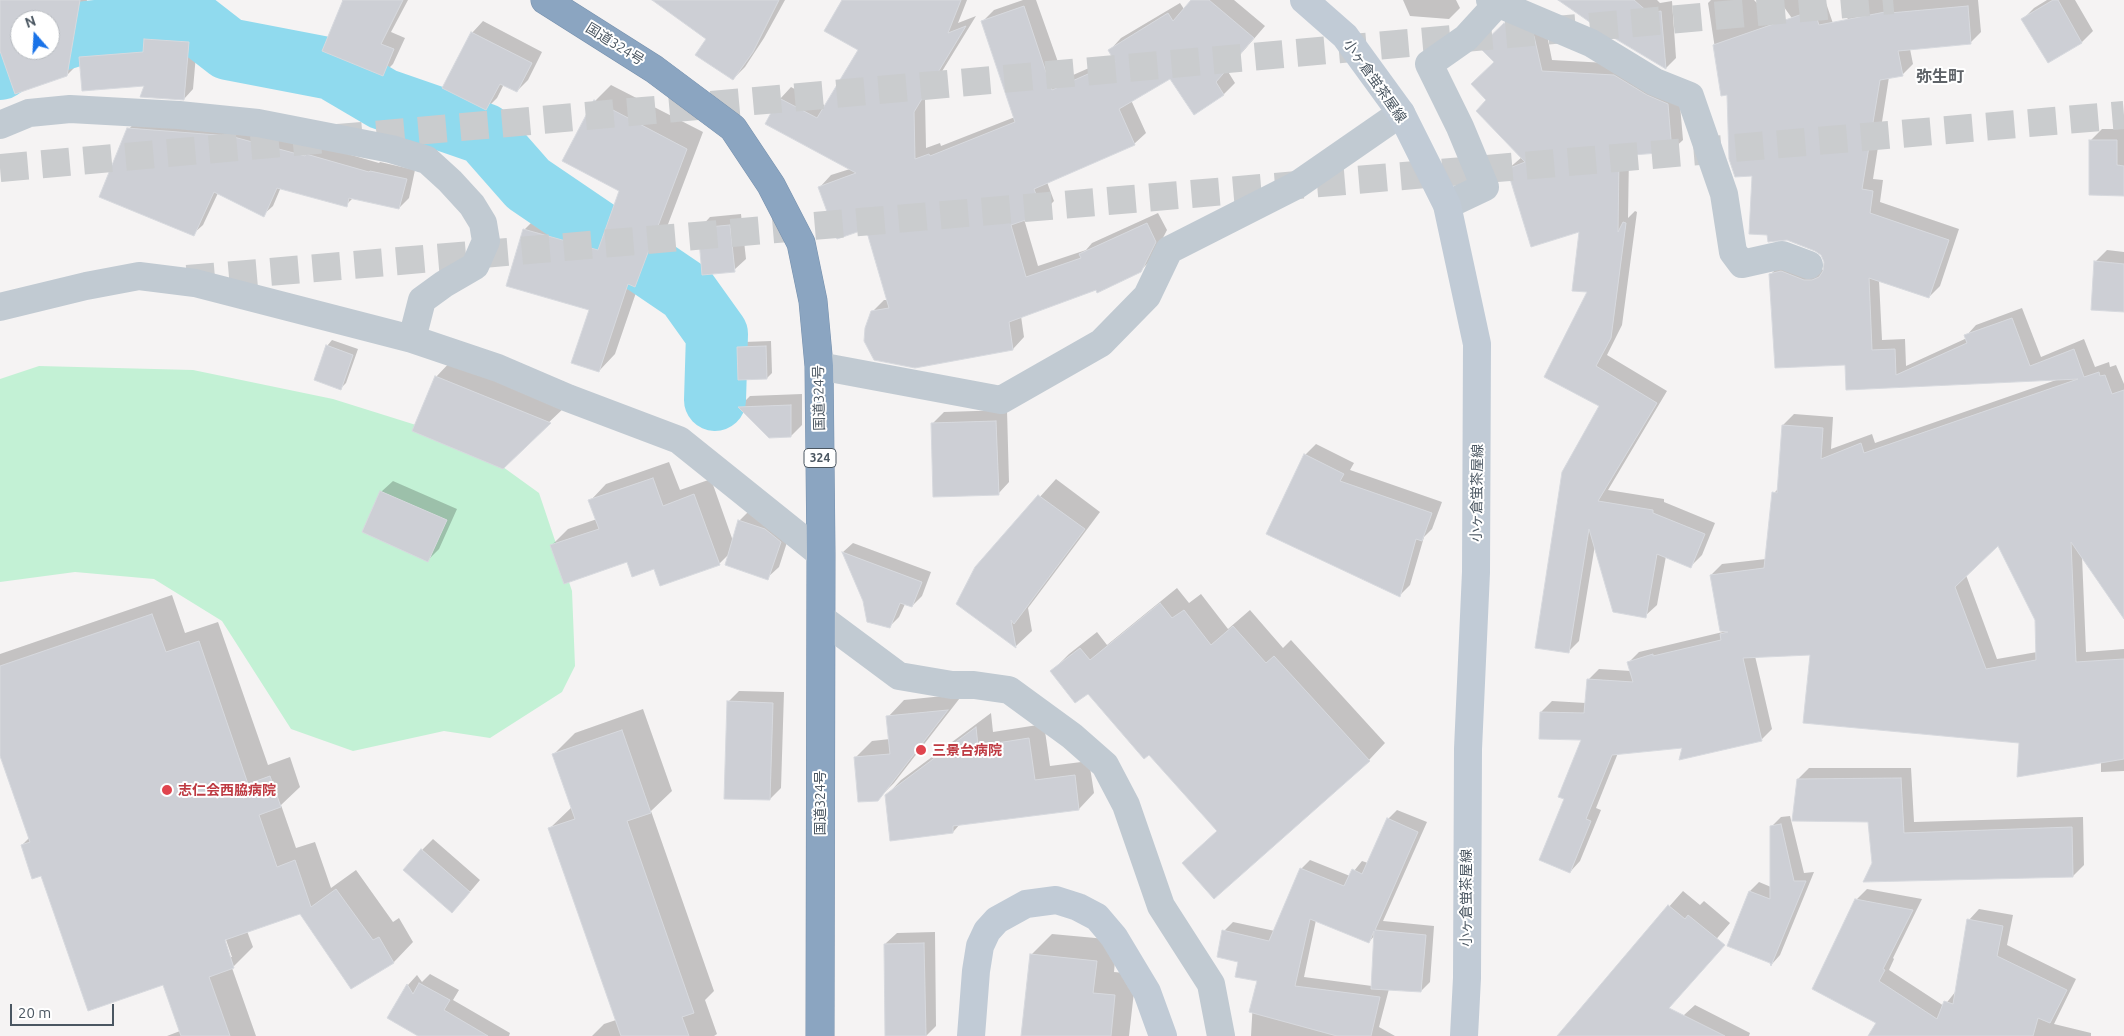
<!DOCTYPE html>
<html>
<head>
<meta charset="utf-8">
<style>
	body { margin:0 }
	#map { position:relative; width:2124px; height:1036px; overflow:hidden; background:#f5f3f3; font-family:Ubuntu,sans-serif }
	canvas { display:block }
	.north { position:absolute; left:10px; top:10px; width:50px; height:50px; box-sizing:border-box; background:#fff; border:1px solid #b7bbc0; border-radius:50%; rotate:341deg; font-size:14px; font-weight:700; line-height:20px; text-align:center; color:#4a5661 }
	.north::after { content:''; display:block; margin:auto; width:18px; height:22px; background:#1a73e8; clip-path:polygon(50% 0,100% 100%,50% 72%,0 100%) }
	.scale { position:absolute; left:10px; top:1004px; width:104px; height:22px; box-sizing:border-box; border:2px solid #4a5661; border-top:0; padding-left:6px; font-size:15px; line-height:18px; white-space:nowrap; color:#4a5661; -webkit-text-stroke:4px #fff; paint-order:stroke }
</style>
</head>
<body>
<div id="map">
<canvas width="2124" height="1036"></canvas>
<div class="north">N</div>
<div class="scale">20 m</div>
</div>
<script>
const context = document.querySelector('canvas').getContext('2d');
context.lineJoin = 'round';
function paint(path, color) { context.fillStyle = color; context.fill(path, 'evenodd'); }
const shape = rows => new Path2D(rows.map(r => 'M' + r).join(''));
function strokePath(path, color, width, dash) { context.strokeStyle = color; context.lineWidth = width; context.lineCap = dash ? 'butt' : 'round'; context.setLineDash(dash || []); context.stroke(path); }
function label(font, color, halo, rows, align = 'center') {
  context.font = font + ' Ubuntu,"Noto Sans JP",sans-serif'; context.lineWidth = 4; context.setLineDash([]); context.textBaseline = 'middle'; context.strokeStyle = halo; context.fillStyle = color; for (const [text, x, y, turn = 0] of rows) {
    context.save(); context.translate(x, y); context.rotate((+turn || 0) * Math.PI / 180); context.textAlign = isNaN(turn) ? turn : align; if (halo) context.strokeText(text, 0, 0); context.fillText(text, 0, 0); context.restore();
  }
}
paint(shape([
	[39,366,193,370,333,399,467,441,539,493,572,591,575,666,562,692,490,738,444,731,353,751,291,729,222,621,154,579,75,572,0,582,0,379]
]), '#c3f1d5');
paint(shape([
	[0,0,87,0,76,66,67,75,0,50],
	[20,20,50,20,50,50,20,50],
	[342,0,408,0,391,32,405,38,393,64,382,75],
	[654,0,785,0,764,38,745,67,733,79,708,38],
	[844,0,967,0,958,23,976,16,925,99,926,148,940,143,941,146,1015,117,982,22,994,10,1023,0,1036,0,1064,79,1114,57,1110,50,1121,38,1180,3,1184,9,1192,0,1234,0,1265,26,1227,70,1235,83,1224,94,1194,113,1171,77,1131,100,1146,133,1134,144,1047,182,1054,201,1042,213,1024,219,1038,266,1086,250,1092,243,1158,213,1167,230,1152,259,1140,271,1021,316,1024,337,1013,349,872,312,884,300,888,300,867,228,820,187,831,175,850,169,780,99,791,87,826,106,860,50],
	[1403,0,1456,0,1460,8,1449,19,1410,16],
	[1560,0,1657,0,1660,3,1672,1,1676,58,1666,68],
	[1711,0,1754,0,1798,45,1806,38,1779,0,1825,0,1840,44,1853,0,1978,0,1981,32,1970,43,1910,49,1913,64,1902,75,1889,77,1873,179,1883,180,1880,202,1959,229,1940,286,1929,297,1879,280,1882,340,1905,339,1906,366,1967,338,1966,336,1976,325,2022,308,2041,357,2084,339,2095,367,2109,362,2110,367,2116,365,2124,384,2124,617,2082,556,2086,652,2124,649,2124,771,2101,772,2101,762,2020,742,1811,654,1755,656,1772,729,1761,740,1618,753,1596,808,1601,810,1580,861,1570,872,1565,799,1583,739,1541,712,1552,701,1586,703,1588,680,1599,669,1631,671,1629,662,1639,652,1727,631,1711,575,1722,564,1766,559,1774,493,1779,488,1783,425,1794,414,1833,417,1831,449,1872,434,1875,443,2059,379,1847,389,1846,363,1771,274,1781,264,1825,270,1826,262,1822,255,1753,175,1728,93,1722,94,1708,3],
	[1998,544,2036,619,2037,652,1997,659,1966,575],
	[2047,0,2075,0,2093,31,2082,42,2048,62,2023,19,2034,8],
	[1516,12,1545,25,1552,60,1625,64,1679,93,1683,140,1671,151,1629,154,1628,218,1635,211,1637,212,1622,325,1607,355,1667,391,1608,490,1664,499,1664,502,1715,523,1702,555,1691,566,1666,556,1657,605,1645,616,1595,545,1579,641,1568,652,1601,405,1545,376,1588,291,1581,230,1508,169,1522,157,1488,100,1495,62,1481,47],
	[483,21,542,52,528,80,517,91,504,84,497,98,486,109,472,33],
	[155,30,198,32,193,89,184,99,81,57,90,48,145,43,146,39],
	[611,85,703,132,651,269,640,281,615,354,599,371,590,309,524,230,541,213,606,232,621,191,595,101],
	[138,119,316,145,379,163,380,162,415,170,409,198,399,208,354,197,346,205,281,187,273,206,263,215,218,193,203,225,193,234,129,129],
	[2102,129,2124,129,2124,195,2091,140],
	[741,214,746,259,734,270,699,229,710,217],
	[2107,250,2124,252,2124,311,2095,262],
	[332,340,358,349,346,383,341,388,327,346],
	[771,341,772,373,767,378,738,347,744,342],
	[452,360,566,406,502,467,436,377],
	[802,394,802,425,791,436,770,437,739,407,750,396],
	[1007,410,1009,482,998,494,932,424,944,412],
	[1316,444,1354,463,1350,470,1442,502,1432,529,1424,537,1410,585,1400,595,1305,455],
	[669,462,680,490,711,479,733,541,739,521,750,510,791,530,779,567,767,578,730,553,719,564,655,568,628,560,551,546,568,529,597,519,590,501,606,484],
	[1056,479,1100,512,1028,608,1032,631,1015,647,976,568],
	[393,481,457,509,439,549,428,560,381,492],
	[853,543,931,572,922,596,912,606,905,604,899,617,889,627,864,600,843,552],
	[1177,588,1189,603,1201,594,1228,629,1250,610,1283,648,1291,640,1385,743,1369,760,1183,863,1218,830,1149,754,1088,692,1052,671,1069,654,1097,632,1107,645],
	[172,595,185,633,218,622,268,765,290,757,300,787,281,805,296,848,315,842,331,888,356,870,393,922,399,918,413,942,394,962,351,987,301,913,247,931,253,947,232,968,256,1036,167,1036,180,1031,164,984,42,874,22,845,29,838,0,752,0,654],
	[224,934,232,957,229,957,221,935],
	[739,691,784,692,781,788,770,799,728,702],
	[963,694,894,783,877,800,855,758,872,741,890,739,888,717,904,700],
	[643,709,672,791,651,811,714,991,705,1000,717,1034,714,1036,592,1036,604,1024,616,1020,549,829,572,807,554,754,575,733],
	[991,713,993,732,1044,724,1050,766,1089,761,1094,793,1079,809,960,824,953,832,886,796,901,780],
	[1809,768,1911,768,1914,822,2083,817,2084,865,2073,876,1873,864,1869,821,1798,779],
	[1397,810,1427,822,1383,921,1434,926,1430,982,1421,991,1389,989,1379,1027,1395,1036,1251,1036,1253,1001,1259,980,1240,961,1224,931,1233,922,1275,931,1301,869,1310,860,1350,876,1362,861,1368,863,1388,819],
	[1316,920,1369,942,1375,935,1372,986,1304,977],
	[1790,816,1804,873,1814,872,1780,955,1772,964,1750,891,1759,882,1771,887,1772,826,1781,817],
	[433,839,480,880,463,900,422,850],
	[1867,889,1922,899,1893,958,1894,959,1889,970,1944,1006,1956,991,1969,920,1979,909,2013,915,2007,945,2076,979,2054,1024,2091,1033,2091,1036,1870,1036,1878,1023,1856,900],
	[1683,891,1700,905,1704,901,1730,923,1634,1036,1559,1036,1619,963],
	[935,932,936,1026,926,1036,887,1036,885,944,897,933],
	[1052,934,1117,940,1114,972,1136,974,1129,1036,1022,1036,1031,955],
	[430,974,459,990,453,1000,510,1033,509,1036,420,1036,388,1018,408,985,417,975,422,982],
	[1695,1005,1750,1033,1749,1036,1673,1036,1684,1015]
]), '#0003');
strokePath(shape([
	[50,43,86,32,192,21,228,49,332,69,383,99,484,134,528,184,687,292,717,334,715,400],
	[0,69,28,50]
]), '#90daee', 62);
const building = shape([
	[0,0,80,0,67,76,15,94,0,51,0,0],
	[20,20,50,20,50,50,20,50,20,20],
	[343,0,403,0,381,44,394,49,383,76,322,51,343,0],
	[652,0,779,0,753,52,733,80,695,55,706,39,652,0],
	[842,0,961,0,948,33,966,26,914,112,915,159,929,154,930,156,1015,122,981,21,1024,6,1052,90,1115,62,1108,50,1168,13,1173,21,1191,0,1209,0,1254,38,1216,82,1224,95,1194,115,1170,79,1119,109,1135,145,1034,189,1043,214,1011,225,1026,277,1081,258,1079,254,1147,223,1156,242,1141,272,1097,293,1096,290,1009,322,1013,350,915,368,874,360,864,341,865,328,871,311,889,308,866,229,837,239,818,187,856,173,765,124,779,98,817,118,858,50,824,31,842,0],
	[1558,0,1634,0,1649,13,1661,11,1666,69,1604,32,1558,0],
	[2053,0,2058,0,2082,43,2048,63,2021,19,2053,0],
	[1968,6,1971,44,1898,51,1903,76,1880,80,1862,189,1873,191,1870,213,1949,240,1929,298,1869,278,1872,350,1895,349,1896,375,1967,343,1964,335,2012,318,2030,366,2074,349,2084,377,2099,372,2100,376,2105,375,2112,394,2124,390,2124,619,2071,542,2076,662,2124,659,2124,759,2017,777,2019,743,1803,723,1810,655,1743,658,1762,741,1679,760,1682,748,1612,755,1586,819,1591,821,1570,873,1539,860,1564,799,1558,797,1581,740,1539,739,1540,712,1584,713,1587,679,1633,682,1627,662,1653,654,1653,656,1721,640,1720,634,1728,632,1720,631,1710,575,1764,568,1772,492,1777,493,1782,425,1823,428,1821,459,1861,443,1864,453,2078,379,1846,390,1845,365,1775,368,1769,274,1781,271,1804,280,1812,280,1819,277,1823,271,1824,262,1821,255,1815,251,1787,240,1768,242,1767,235,1749,234,1752,176,1735,177,1729,159,1727,95,1721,96,1713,45,1814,10,1819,25,1890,11,1890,13,1968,6],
	[1998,546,2035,620,2036,660,1986,669,1955,587,1998,546],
	[1504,23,1534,36,1542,71,1614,75,1647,95,1668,104,1672,152,1619,156,1618,232,1623,222,1626,223,1611,338,1596,366,1657,403,1598,501,1653,510,1653,513,1705,534,1691,568,1657,554,1646,618,1613,612,1589,529,1569,653,1535,648,1562,472,1599,406,1544,377,1587,292,1572,291,1579,232,1531,247,1507,169,1525,162,1476,111,1486,100,1471,84,1494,62,1479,47,1504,23],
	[471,32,532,63,517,92,500,84,486,110,442,88,471,32],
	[144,39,189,42,184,100,140,97,144,86,82,91,79,57,143,52,144,39],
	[594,100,687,149,635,287,628,284,599,372,571,363,589,310,506,286,523,229,598,250,619,191,562,161,594,100],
	[127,128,230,136,305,156,306,154,369,172,370,171,407,179,399,209,349,198,347,207,277,188,264,217,214,192,194,236,99,197,127,128],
	[2089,140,2117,140,2117,165,2124,166,2124,196,2089,195,2089,140],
	[730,225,735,272,702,275,698,228,730,225],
	[2094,261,2124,264,2124,312,2091,310,2094,261],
	[326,345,353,355,341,390,314,380,326,345],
	[766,346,767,379,738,380,737,347,766,346],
	[435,376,551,423,503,469,412,431,435,376],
	[791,405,791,437,769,438,738,407,791,405],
	[996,421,999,495,933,497,931,423,996,421],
	[1304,454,1344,474,1340,481,1432,513,1422,541,1416,539,1400,597,1266,534,1304,454],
	[653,478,663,506,694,494,720,565,660,586,654,569,632,577,627,562,564,584,550,545,599,529,588,500,653,478],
	[380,491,447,520,428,562,362,532,380,491],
	[1038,495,1085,529,1014,624,1011,620,1016,648,956,604,975,567,1038,495],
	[738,520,765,529,781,542,768,580,725,565,738,520],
	[842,552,922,582,912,607,900,603,890,628,867,622,863,601,842,552],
	[1160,603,1172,618,1184,610,1211,645,1233,626,1266,663,1274,656,1370,761,1214,899,1182,863,1217,831,1149,755,1144,759,1088,694,1075,703,1050,671,1080,648,1090,660,1160,603],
	[152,614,166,652,199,641,248,784,270,776,281,807,259,815,277,867,295,860,311,907,336,889,373,940,379,937,394,963,351,989,300,914,225,940,234,968,209,977,230,1036,181,1036,163,985,88,1011,41,876,32,879,21,845,30,842,0,756,0,666,152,614],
	[727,701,773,703,770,800,724,799,727,701],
	[948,710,878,801,858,802,854,757,890,754,886,716,948,710],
	[976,727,978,746,1029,738,1035,780,1075,775,1079,810,953,826,953,833,890,841,885,795,976,727],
	[622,730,651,813,627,821,694,1013,682,1017,689,1036,621,1036,548,828,575,819,552,754,622,730],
	[1901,778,1904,833,2072,827,2073,877,1863,882,1872,863,1868,822,1792,821,1797,779,1901,778],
	[1387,818,1418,832,1375,930,1426,935,1421,992,1371,989,1374,931,1369,943,1310,919,1295,986,1380,997,1371,1036,1337,1036,1249,1012,1257,981,1235,977,1238,962,1217,957,1222,930,1269,941,1300,868,1344,886,1352,869,1362,874,1387,818],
	[1781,824,1794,881,1806,881,1771,966,1770,963,1727,946,1749,891,1770,899,1770,826,1781,824],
	[421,849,470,892,452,913,403,870,421,849],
	[1855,899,1913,910,1883,969,1885,970,1879,981,1937,1019,1944,1001,1953,1004,1967,919,2003,926,1997,956,2067,990,2050,1023,2038,1018,2033,1036,1868,1036,1876,1023,1812,989,1855,899],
	[1668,905,1685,919,1688,915,1725,945,1669,1008,1725,1036,1557,1036,1668,905],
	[924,943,926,1036,885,1036,884,944,924,943],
	[1030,954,1097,961,1093,993,1115,995,1111,1036,1021,1036,1030,954],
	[419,983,450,1000,444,1010,488,1036,418,1036,387,1018,407,984,413,994,419,983]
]);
paint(building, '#cdcfd5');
strokePath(building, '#d7d9de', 1);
strokePath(shape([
	[0,168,1893,0],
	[187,279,2124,115]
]), '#caccce', 28, [28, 14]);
const highway = shape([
	[545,0,654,69,733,128,771,185,801,243,813,301,819,366,821,554,820,1036]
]);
strokePath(highway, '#7690ad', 29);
strokePath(shape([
	[1490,0,1591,43,1655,82,1690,96,1724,194,1733,252,1742,264,1782,255,1809,265],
	[0,125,29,113,70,109,179,115,258,123,391,149,427,160,450,181,472,205,483,223,486,241,475,266,444,284,422,300,412,339],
	[1447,205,1485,187,1460,127,1429,64,1466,38,1497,4],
	[0,307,86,286,139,276,195,283,412,339,498,368,568,398,679,440,821,554],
	[819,366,1001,400,1101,343,1147,296,1169,250,1297,185,1401,113],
	[821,618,899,676,952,685,974,685,1009,690,1072,736,1105,765,1126,805,1161,906,1211,984,1221,1036]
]), '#c1cad2', 28);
strokePath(shape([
	[1304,0,1345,36,1401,113,1447,205,1477,344,1476,572,1468,749,1467,978,1464,1036],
	[971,1036,976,971,980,946,987,931,997,920,1026,904,1056,900,1078,907,1097,917,1114,937,1147,992,1163,1036]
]), '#c1cbd6', 28);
strokePath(highway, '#8ba5c1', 28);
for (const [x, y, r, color] of [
	[921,750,6,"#e0444e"],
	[167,790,6,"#e0444e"]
]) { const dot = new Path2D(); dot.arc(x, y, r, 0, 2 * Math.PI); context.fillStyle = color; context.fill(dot); strokePath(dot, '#fff', 2); }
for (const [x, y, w] of [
	[820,458,32]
]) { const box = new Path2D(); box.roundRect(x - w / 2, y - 9.5, w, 19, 4); context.fillStyle = '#fff'; context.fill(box); strokePath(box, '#4a5661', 1); }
label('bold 12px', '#4a5661', null, [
	["324",820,458]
]);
label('14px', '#4a5661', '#fff', [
	["国道324号",615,44,32],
	["小ヶ倉蛍茶屋線",1375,81,55],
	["国道324号",819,398,-91],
	["小ヶ倉蛍茶屋線",1477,493,-89],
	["国道324号",820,803,-90],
	["小ヶ倉蛍茶屋線",1466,898,-90]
]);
label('bold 14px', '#be3a42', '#fff', [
	["三景台病院",932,750],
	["志仁会西脇病院",178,790]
], 'left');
label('bold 16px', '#5f6368', '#fff', [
	["弥生町",1940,77]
]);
</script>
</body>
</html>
